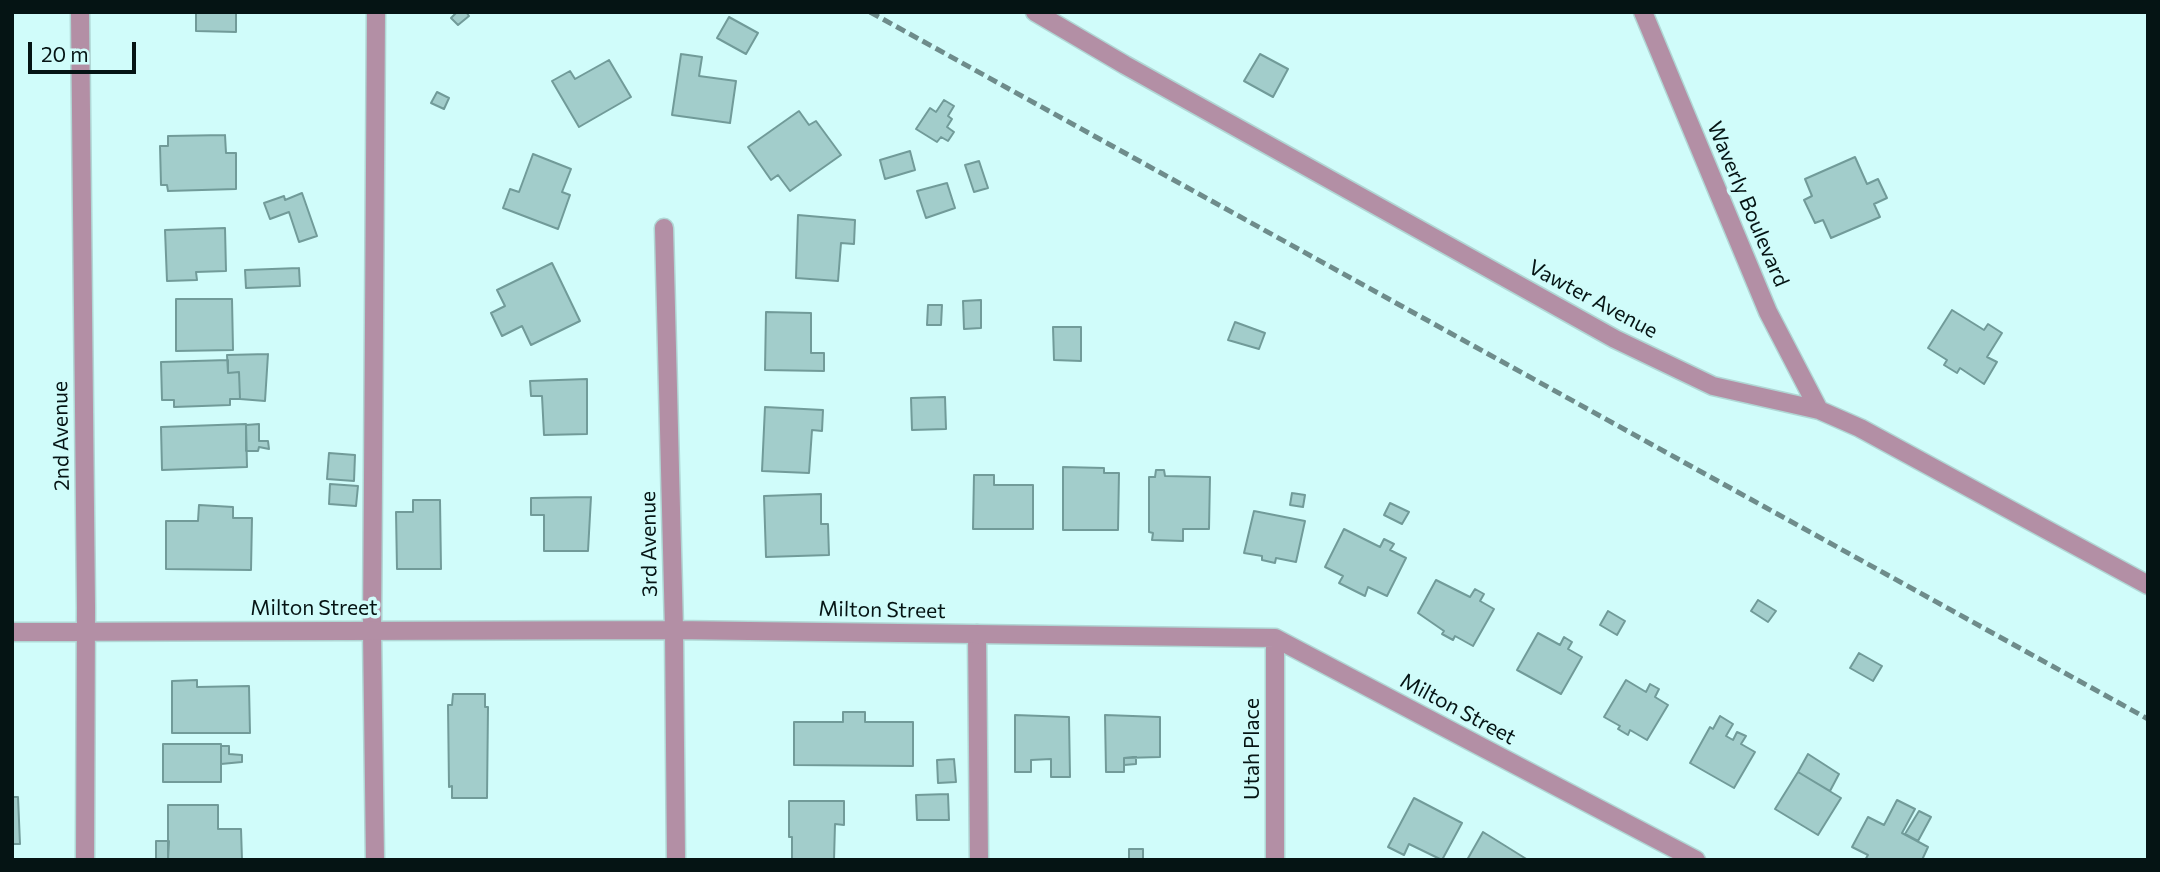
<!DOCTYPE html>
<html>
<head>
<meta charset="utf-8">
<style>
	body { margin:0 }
	#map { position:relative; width:2160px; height:872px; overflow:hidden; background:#d0fcfa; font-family:Commissioner,sans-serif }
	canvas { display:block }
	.frame { position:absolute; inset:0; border:14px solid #051414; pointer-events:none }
	.scale { position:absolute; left:28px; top:42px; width:108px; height:32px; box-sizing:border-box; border:4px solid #051414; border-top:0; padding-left:9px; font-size:21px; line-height:24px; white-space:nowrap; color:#051414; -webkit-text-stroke:5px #d0fcfa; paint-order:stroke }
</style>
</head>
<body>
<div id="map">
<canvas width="2160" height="872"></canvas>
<div class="frame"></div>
<div class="scale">20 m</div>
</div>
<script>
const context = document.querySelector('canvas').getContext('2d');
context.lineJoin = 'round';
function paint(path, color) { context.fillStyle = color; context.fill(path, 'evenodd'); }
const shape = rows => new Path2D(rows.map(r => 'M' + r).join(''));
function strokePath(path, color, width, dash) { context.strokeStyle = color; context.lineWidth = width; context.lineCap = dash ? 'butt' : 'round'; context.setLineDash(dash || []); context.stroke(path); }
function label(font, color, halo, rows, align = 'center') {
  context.font = font + ' Commissioner,sans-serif'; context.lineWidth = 7; context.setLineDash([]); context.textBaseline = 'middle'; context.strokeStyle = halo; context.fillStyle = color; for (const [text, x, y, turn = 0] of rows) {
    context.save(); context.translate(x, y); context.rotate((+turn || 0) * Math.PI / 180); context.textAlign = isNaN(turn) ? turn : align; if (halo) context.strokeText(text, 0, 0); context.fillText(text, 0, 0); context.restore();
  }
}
const building = shape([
	[196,12,236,12,236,32,196,31,196,12],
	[457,12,466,12,469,16,458,25,451,18,457,12],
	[729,17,758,33,746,54,717,38,729,17],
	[681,54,702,57,699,76,736,81,730,123,672,115,681,54],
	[1260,54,1288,69,1273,97,1244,81,1260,54],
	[609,60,631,97,579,127,552,81,570,71,575,79,609,60],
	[437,92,449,98,444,109,431,103,437,92],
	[944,100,954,106,948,116,952,119,947,127,954,132,948,141,941,137,937,142,916,129,930,108,936,112,944,100],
	[799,111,809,125,816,121,841,155,790,191,778,175,771,180,748,147,799,111],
	[225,135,226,153,236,153,236,189,168,191,167,185,161,185,160,146,168,146,168,136,225,135],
	[910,151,915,170,885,179,880,160,910,151],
	[533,154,571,169,562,192,570,195,558,229,503,208,510,189,519,192,533,154],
	[1855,157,1867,184,1878,179,1887,198,1874,204,1880,217,1831,238,1823,220,1815,223,1804,200,1812,196,1805,179,1855,157],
	[979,161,988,188,974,192,965,165,979,161],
	[947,183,955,208,926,218,917,191,947,183],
	[302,193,317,236,299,242,289,212,270,219,264,203,284,196,285,200,302,193],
	[798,215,855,220,854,244,841,243,838,281,796,278,798,215],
	[225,228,226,271,196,272,197,280,167,281,165,230,225,228],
	[552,263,580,321,531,345,522,326,502,336,491,313,505,306,497,290,552,263],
	[299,268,300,286,246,288,245,270,299,268],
	[176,299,232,299,233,350,176,351,176,299],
	[981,300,981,328,964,329,963,301,981,300],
	[928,305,942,305,941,325,927,325,928,305],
	[1952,310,1984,330,1988,324,2002,333,1987,357,1997,362,1984,384,1960,368,1957,373,1944,365,1947,360,1928,348,1952,310],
	[766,312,811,313,811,353,824,353,824,371,765,370,766,312],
	[1235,322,1265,333,1259,349,1228,340,1235,322],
	[1053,327,1081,327,1081,361,1054,360,1053,327],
	[268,354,265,401,240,399,239,372,228,373,227,355,268,354],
	[228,360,228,373,239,372,240,399,230,399,230,405,174,407,174,400,162,400,161,362,228,360],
	[587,379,587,434,544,435,542,396,531,396,530,381,587,379],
	[945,397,946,429,912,430,911,398,945,397],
	[765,407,823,410,822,431,812,430,809,473,762,471,765,407],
	[246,424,247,467,162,470,161,427,246,424],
	[259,424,259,441,268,441,269,449,259,447,258,451,246,451,246,425,259,424],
	[329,453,355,455,354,481,327,479,329,453],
	[1063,467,1104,468,1104,473,1119,473,1118,530,1063,530,1063,467],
	[1156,470,1164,470,1165,476,1210,477,1209,529,1183,529,1183,541,1152,540,1153,533,1149,532,1149,477,1155,477,1156,470],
	[974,475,994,475,994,485,1033,485,1033,529,973,529,974,475],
	[330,484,358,486,356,506,329,504,330,484],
	[1292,493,1305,495,1303,507,1290,505,1292,493],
	[821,494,821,524,828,524,829,555,766,557,764,496,821,494],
	[591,497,588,551,544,551,544,515,531,515,531,498,591,497],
	[413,500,440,500,441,569,397,569,396,512,413,512,413,500],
	[1390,503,1409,512,1402,524,1384,515,1390,503],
	[199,505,233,507,233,518,252,518,251,570,166,569,166,521,198,521,199,505],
	[1254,511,1305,521,1296,562,1276,558,1275,563,1262,560,1262,556,1244,553,1254,511],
	[1344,529,1380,547,1384,539,1394,544,1390,550,1406,558,1387,596,1368,587,1365,596,1339,583,1343,576,1325,567,1344,529],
	[1436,580,1470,597,1475,589,1484,594,1480,601,1494,609,1473,646,1455,636,1453,640,1442,634,1444,631,1418,613,1436,580],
	[1758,600,1776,611,1768,622,1751,611,1758,600],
	[1608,611,1625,621,1617,635,1600,625,1608,611],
	[1538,633,1560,645,1564,637,1572,642,1568,649,1582,657,1561,694,1517,670,1538,633],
	[1859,653,1882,666,1873,681,1850,668,1859,653],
	[197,680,197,687,249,686,250,733,172,733,172,681,197,680],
	[1626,680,1646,692,1650,684,1659,689,1655,697,1668,705,1647,740,1630,730,1628,735,1618,729,1620,726,1604,717,1626,680],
	[453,694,485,694,485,707,488,707,487,798,452,798,452,786,449,787,448,705,452,705,453,694],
	[843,712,865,712,865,722,913,722,913,766,794,765,794,722,843,722,843,712],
	[1015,715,1069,717,1070,777,1051,777,1051,759,1031,760,1031,772,1015,772,1015,715],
	[1105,715,1160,717,1160,757,1124,758,1124,772,1106,772,1105,715],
	[1720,716,1733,724,1726,736,1733,740,1737,732,1746,736,1741,744,1755,752,1734,788,1690,763,1710,727,1713,729,1720,716],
	[163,744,221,744,221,782,163,782,163,744],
	[221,746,229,746,229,754,242,755,242,762,221,764,221,746],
	[1808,754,1839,774,1830,791,1798,772,1808,754],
	[1136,757,1136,764,1124,765,1124,758,1136,757],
	[954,759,956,782,938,783,937,760,954,759],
	[1798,772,1841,798,1818,835,1775,809,1798,772],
	[948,794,949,820,917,820,916,795,948,794],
	[12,797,18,797,20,844,12,844,12,797],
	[1414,798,1462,823,1442,860,1409,844,1404,855,1388,847,1414,798],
	[1897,800,1915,809,1902,833,1928,847,1922,860,1865,860,1868,855,1852,847,1868,817,1884,825,1897,800],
	[789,801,844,801,844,825,835,824,834,860,792,860,792,837,789,837,789,801],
	[168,805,218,805,218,829,241,829,242,860,168,860,168,805],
	[1919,811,1931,817,1918,841,1905,834,1919,811],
	[1483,832,1528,860,1467,860,1483,832],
	[156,841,169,841,168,860,156,860,156,841],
	[1129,849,1143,849,1143,860,1129,860,1129,849]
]);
paint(building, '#a2cdcb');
strokePath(building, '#719b99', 2);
const service = shape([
	[977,634,979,860],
	[375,860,372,631,376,12]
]);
const minor = shape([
	[80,12,86,607,85,860],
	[1035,12,1125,65,1615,339,1713,386,1819,410,1860,428,2148,585],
	[1643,12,1768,312,1819,410],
	[664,228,674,630,676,860],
	[12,632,674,630,1275,638,1696,860],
	[1275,860,1275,638]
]);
strokePath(service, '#b0d7d5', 21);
strokePath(minor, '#b0d7d5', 21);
strokePath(service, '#b38fa5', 18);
strokePath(minor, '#b38fa5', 18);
strokePath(shape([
	[870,12,2148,719]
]), '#6e8c8b', 5, [10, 5]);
label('21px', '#051414', '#d0fcfa', [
	["Waverly Boulevard",1748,204,67],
	["Vawter Avenue",1593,299,28],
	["2nd Avenue",61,436,-91],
	["3rd Avenue",649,544,-91],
	["Milton Street",314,608],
	["Milton Street",882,610,1],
	["Milton Street",1458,709,28],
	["Utah Place",1252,749,-90]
]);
</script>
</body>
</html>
